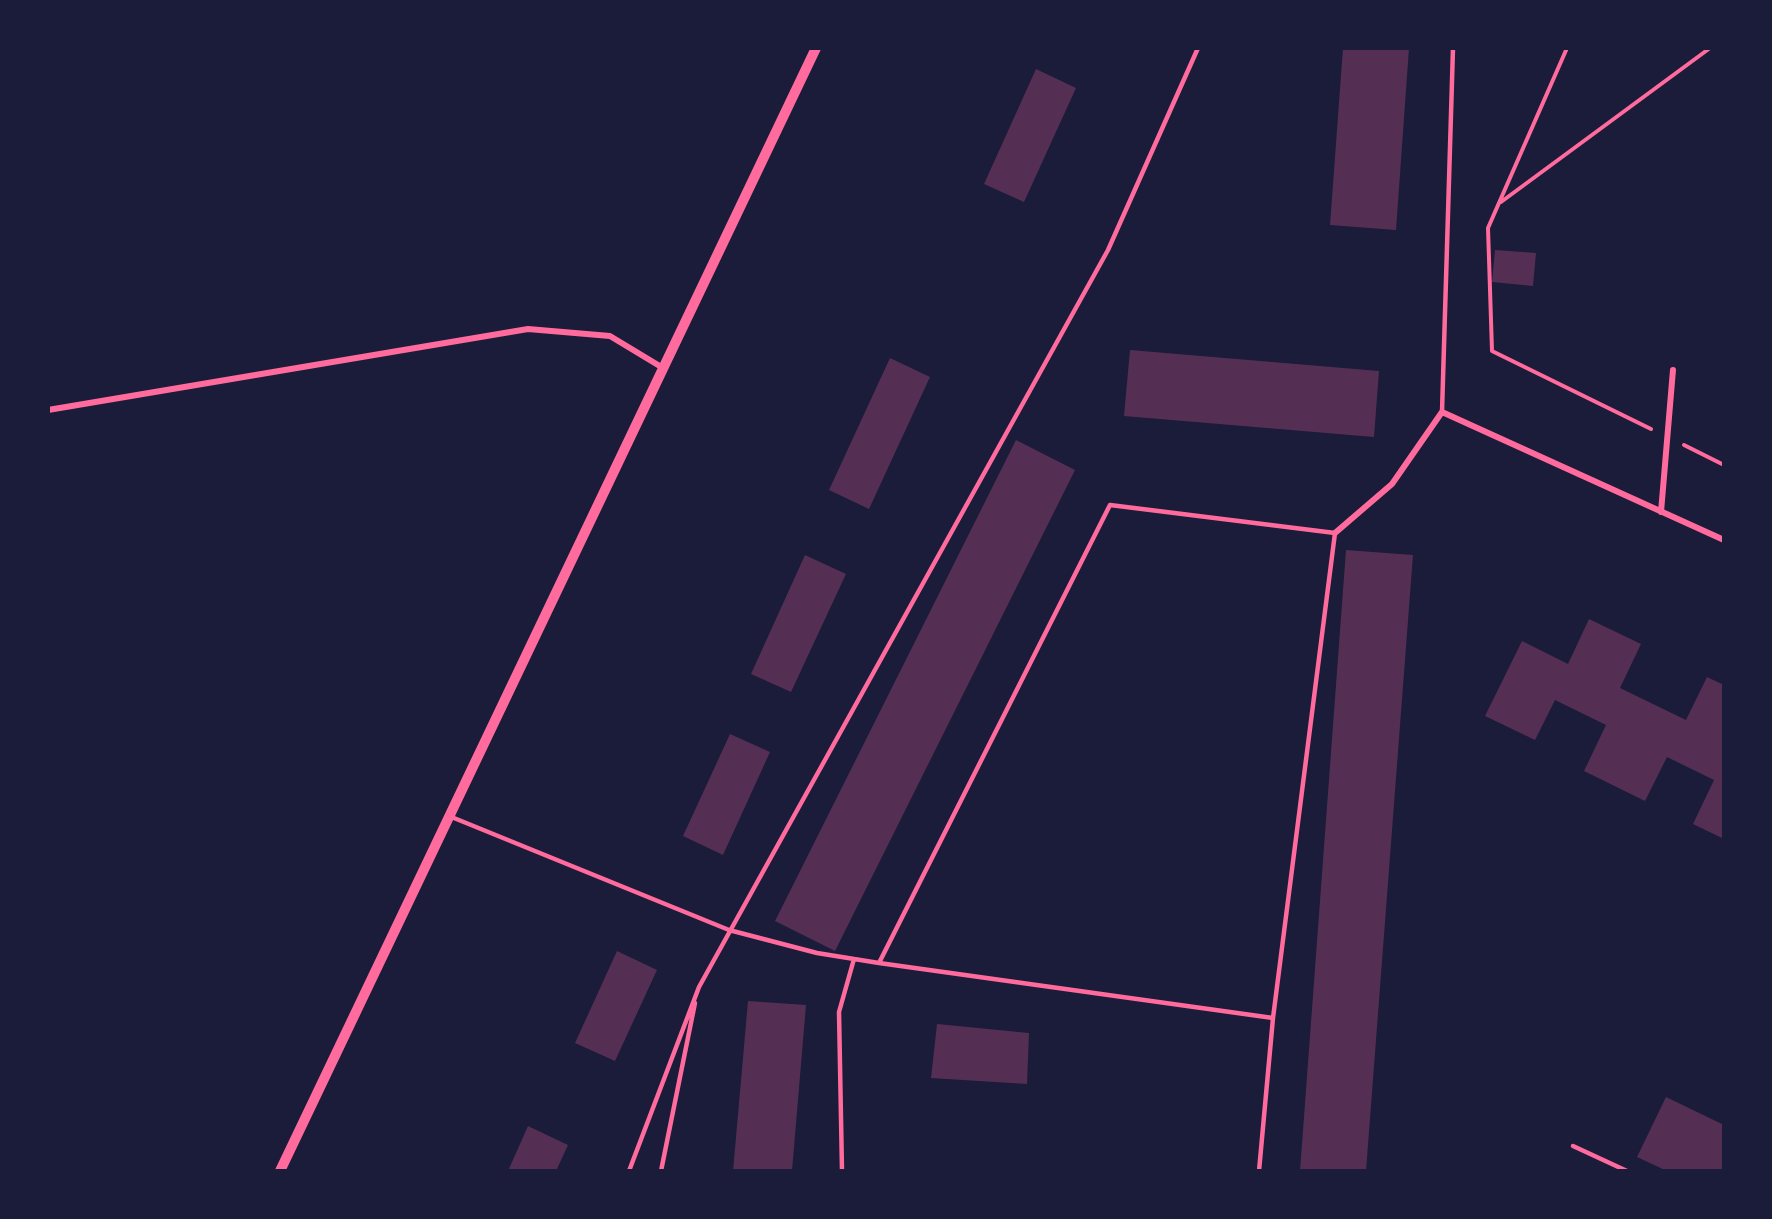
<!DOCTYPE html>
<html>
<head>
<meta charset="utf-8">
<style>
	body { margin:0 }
	#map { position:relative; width:1772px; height:1219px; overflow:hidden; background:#1b1b3a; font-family:"Fira Sans",sans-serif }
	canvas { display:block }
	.frame { position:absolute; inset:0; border:50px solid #1b1b3a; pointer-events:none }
</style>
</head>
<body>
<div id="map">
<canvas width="1772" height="1219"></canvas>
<div class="frame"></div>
</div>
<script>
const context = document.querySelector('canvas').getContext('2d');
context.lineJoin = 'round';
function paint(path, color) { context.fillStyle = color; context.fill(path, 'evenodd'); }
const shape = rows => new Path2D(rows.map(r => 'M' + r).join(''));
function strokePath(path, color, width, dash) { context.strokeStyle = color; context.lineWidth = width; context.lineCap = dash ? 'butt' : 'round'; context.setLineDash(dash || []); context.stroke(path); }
paint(shape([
	[1343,48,1409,48,1396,230,1330,225],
	[1036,69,1076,88,1024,202,984,184],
	[1495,250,1536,253,1533,286,1492,282],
	[1130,350,1379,371,1374,437,1124,416],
	[890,358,930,377,869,509,829,490],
	[1016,440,1075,470,835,951,775,921],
	[1346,550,1413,555,1366,1171,1300,1171],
	[805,555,846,574,791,692,751,674],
	[1589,619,1641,644,1620,688,1686,720,1707,677,1724,685,1724,839,1693,824,1714,780,1667,757,1645,801,1584,771,1606,725,1555,700,1535,740,1485,716,1522,641,1568,664],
	[730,734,770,752,723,855,683,836],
	[617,951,657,970,615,1061,575,1043],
	[748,1001,806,1005,792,1171,733,1171],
	[937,1024,1029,1033,1027,1084,931,1078],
	[1666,1097,1724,1125,1724,1171,1667,1171,1637,1157],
	[528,1126,568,1145,556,1171,508,1171]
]), '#542f53');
strokePath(shape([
	[1567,48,1488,228,1492,351,1651,429],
	[1501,202,1710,48],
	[1684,445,1724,465]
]), '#ff6b9d', 4);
strokePath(shape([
	[1442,412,1453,48],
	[449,816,729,930,817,953,879,963,1273,1018],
	[879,963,1110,505,1335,533,1273,1018,1259,1171],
	[1573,1146,1627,1171],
	[629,1171,699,987,1108,250,1198,48],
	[661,1171,695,1003],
	[842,1171,839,1012,854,959]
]), '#ff6b9d', 4.5);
strokePath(shape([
	[48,410,528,329,610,336,663,368],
	[1661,512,1673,370],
	[1335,533,1392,484,1442,412,1724,540]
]), '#ff6b9d', 6);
strokePath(shape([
	[280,1171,816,48]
]), '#ff6b9d', 10);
</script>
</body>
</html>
